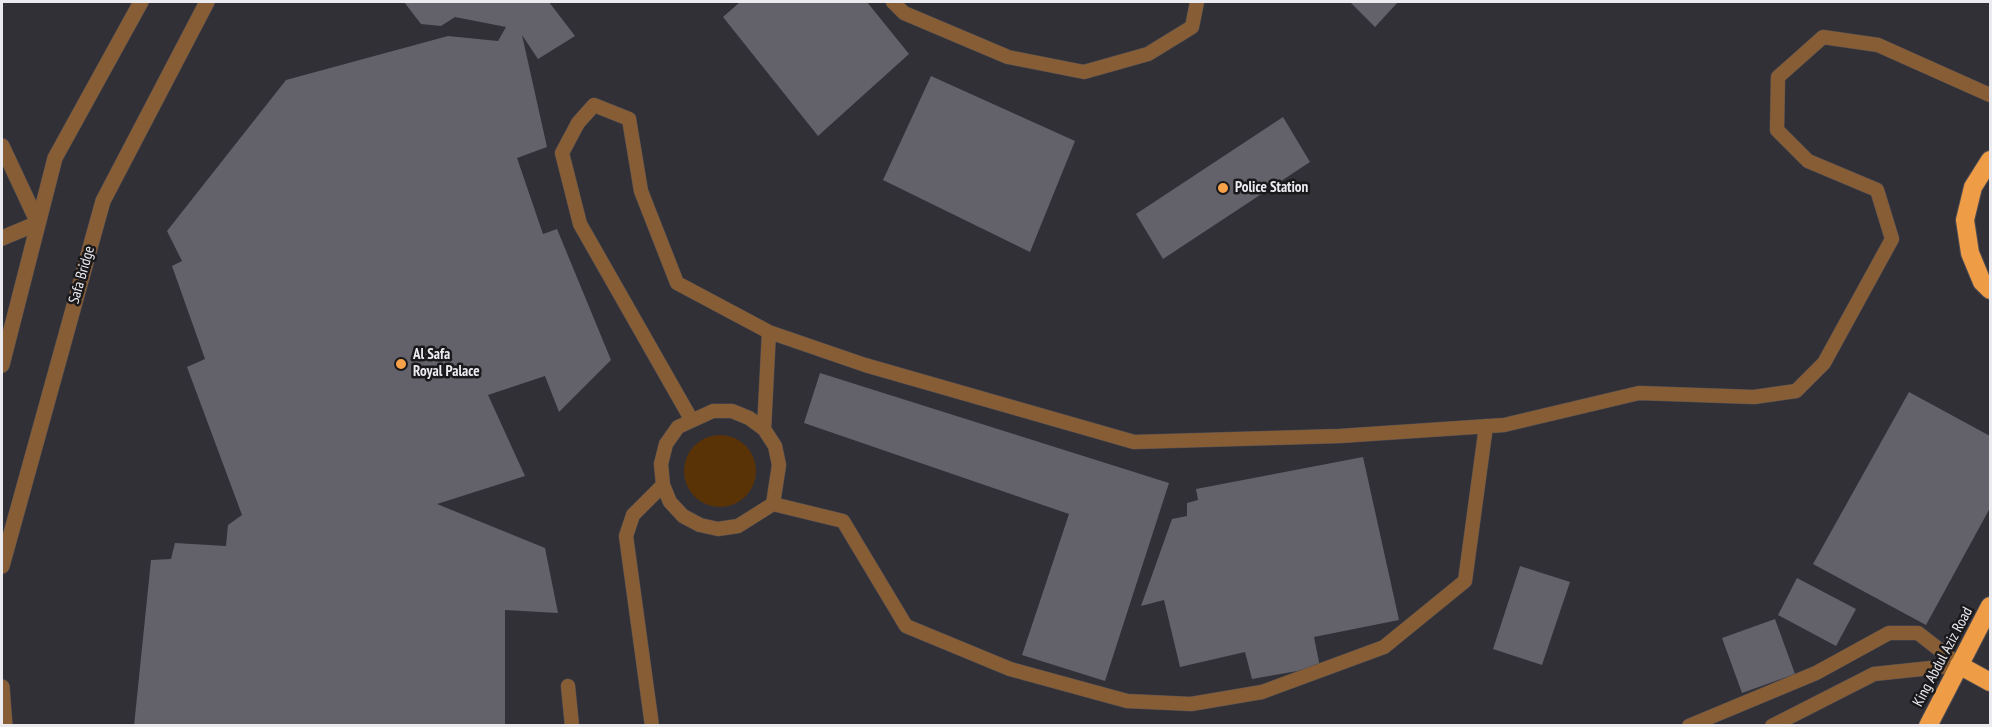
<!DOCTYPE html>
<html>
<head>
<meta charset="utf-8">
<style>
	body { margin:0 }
	#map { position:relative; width:1992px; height:727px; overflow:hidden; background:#323037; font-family:"PT Sans Narrow",sans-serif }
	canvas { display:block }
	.frame { position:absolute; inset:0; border:3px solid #ebeaef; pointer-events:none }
</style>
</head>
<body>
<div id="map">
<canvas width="1992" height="727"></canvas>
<div class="frame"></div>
</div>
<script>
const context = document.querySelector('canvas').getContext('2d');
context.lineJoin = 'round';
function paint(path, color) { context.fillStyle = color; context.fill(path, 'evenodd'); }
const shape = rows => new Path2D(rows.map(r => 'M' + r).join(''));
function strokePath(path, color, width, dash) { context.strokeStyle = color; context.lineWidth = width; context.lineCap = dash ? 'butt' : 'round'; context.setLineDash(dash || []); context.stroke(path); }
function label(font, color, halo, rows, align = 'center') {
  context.font = font + ' "PT Sans Narrow",sans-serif'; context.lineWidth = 5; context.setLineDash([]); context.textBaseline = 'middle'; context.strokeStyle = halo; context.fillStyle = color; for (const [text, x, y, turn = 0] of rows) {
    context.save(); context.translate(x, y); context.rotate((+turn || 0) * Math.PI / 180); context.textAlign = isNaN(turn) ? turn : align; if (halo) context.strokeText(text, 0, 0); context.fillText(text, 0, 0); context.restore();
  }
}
paint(shape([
	'684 471a36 36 0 1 1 72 0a36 36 0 1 1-72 0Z'
]), '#593306');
paint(shape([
	[404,2,549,2,575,36,538,59,522,35,547,147,517,158,543,234,557,229,611,360,559,412,545,376,488,395,525,476,437,504,545,548,558,613,505,610,505,726,134,726,151,560,171,559,175,543,226,546,228,525,242,515,187,367,205,359,172,266,182,261,167,231,286,80,448,36,498,41,506,27,455,17,441,26,421,24],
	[740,2,867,2,909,54,818,136,723,17],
	[1350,2,1398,2,1375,27],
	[931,76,1075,141,1030,252,883,180],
	[1283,117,1310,162,1163,259,1136,214],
	[820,373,1169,483,1105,681,1022,655,1069,514,804,423],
	[1909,392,1990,436,1990,508,1926,625,1813,564],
	[1363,457,1399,620,1314,637,1320,667,1252,679,1245,652,1180,667,1164,600,1141,606,1172,519,1187,516,1187,503,1198,500,1196,489],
	[1520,566,1570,582,1542,665,1493,649],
	[1797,578,1856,609,1836,646,1778,615],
	[1775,619,1795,674,1742,693,1722,638]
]), '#636169');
const lane = shape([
	[893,2,904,13,1008,57,1084,72,1148,54,1192,27,1197,2],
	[713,411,732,411,749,418,764,429,775,446,779,465,773,504,738,526,718,529,700,525,683,516,670,502,663,485,661,464,666,444,678,427,713,411],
	[691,419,580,224,562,153,578,123,594,105,629,119,641,191,677,283,769,332,865,365,1134,442,1340,436,1504,425,1639,393,1754,397,1796,391,1824,363,1892,239,1877,190,1808,161,1777,130,1778,77,1823,37,1878,45,1990,95],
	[764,429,769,332],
	[773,504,843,521,906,626,1010,669,1127,701,1191,704,1262,692,1384,647,1465,581,1486,426],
	[568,686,572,726],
	[652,726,626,536,633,515,663,485],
	[1689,726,1816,673,1889,633,1918,633,1959,665],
	[1772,726,1874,674,1959,665]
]);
const street = shape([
	[2,146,38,223,2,238],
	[2,365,55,158,141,2],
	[2,566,103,201,207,2],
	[2,687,5,726]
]);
const highway = shape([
	[1990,160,1973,187,1965,220,1970,253,1982,282,1990,290],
	[1959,665,1990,682],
	[1928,726,1990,606]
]);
strokePath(lane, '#504e54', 15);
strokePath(street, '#504e54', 16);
strokePath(highway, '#504e54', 20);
strokePath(lane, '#875d35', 14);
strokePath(street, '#875d35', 15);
strokePath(highway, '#ef9c46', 18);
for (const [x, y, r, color] of [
	[1223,188,6,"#f7a149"],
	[401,364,6,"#f7a149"]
]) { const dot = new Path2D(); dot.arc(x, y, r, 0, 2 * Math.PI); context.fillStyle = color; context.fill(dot); strokePath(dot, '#19191c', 2); }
label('bold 15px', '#ebeaef', '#19191c', [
	["Police Station",1235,188],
	["Al Safa",413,355],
	["Royal Palace",413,372]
], 'left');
label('15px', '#ebeaef', '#19191c', [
	["Safa Bridge",82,275,-74],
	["King Abdul Aziz Road",1943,657,-62]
]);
</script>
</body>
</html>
